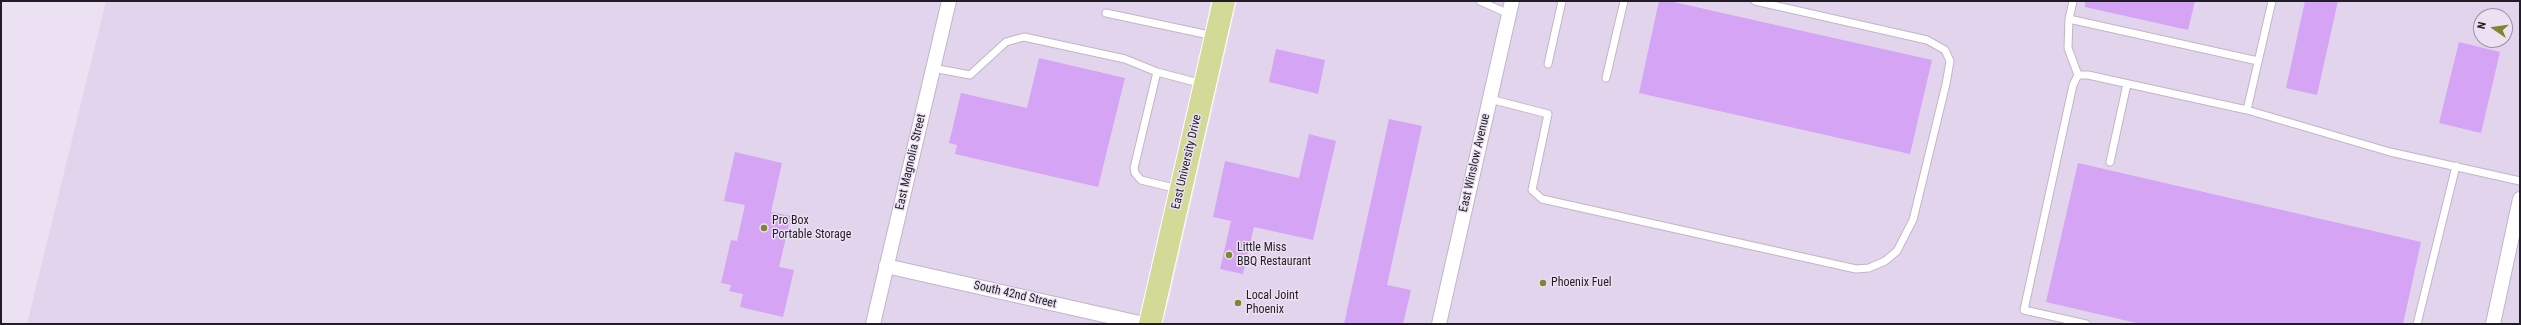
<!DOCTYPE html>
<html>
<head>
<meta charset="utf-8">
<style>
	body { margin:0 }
	#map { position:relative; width:2521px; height:325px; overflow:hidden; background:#ebe1f2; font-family:"Roboto Condensed",sans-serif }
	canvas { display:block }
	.frame { position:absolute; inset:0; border:2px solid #211d24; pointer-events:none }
	.north { position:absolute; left:2473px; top:8px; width:40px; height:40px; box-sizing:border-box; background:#ebe1f2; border:1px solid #9a93a0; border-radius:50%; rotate:283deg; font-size:11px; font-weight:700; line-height:16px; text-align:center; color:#211d24 }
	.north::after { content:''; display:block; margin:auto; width:14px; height:18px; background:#7e8632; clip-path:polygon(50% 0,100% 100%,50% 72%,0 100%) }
</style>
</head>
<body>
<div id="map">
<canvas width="2521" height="325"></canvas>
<div class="frame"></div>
<div class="north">N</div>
</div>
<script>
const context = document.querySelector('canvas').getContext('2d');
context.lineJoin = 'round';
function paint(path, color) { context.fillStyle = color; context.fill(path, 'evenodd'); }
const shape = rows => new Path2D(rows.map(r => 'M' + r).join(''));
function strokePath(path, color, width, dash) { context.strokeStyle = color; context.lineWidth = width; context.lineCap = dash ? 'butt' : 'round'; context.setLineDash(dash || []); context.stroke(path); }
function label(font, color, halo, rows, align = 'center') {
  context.font = font + ' "Roboto Condensed",sans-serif'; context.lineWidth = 3; context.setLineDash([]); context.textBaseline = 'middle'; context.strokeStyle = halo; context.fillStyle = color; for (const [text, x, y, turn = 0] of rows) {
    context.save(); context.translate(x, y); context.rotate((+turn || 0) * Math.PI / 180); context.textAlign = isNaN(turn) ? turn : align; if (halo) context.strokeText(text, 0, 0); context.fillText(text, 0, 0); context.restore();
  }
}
paint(shape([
	[106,1,1210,1,1164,322,1237,1,2520,1,2520,324,27,324],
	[2481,16,2505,16,2505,40,2481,40]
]), '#e2d4ec');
paint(shape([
	[1659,1,1669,1,1932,60,1910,154,1639,93],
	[2085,1,2195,1,2188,30,2085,7],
	[2305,1,2338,1,2317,95,2286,88],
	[2459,42,2500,52,2481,133,2439,123],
	[1276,49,1325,60,1318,94,1269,82],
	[1039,58,1125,78,1098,187,955,154,957,145,949,143,961,93,1027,108],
	[1389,119,1422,126,1387,285,1411,290,1403,324,1344,324],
	[1309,134,1336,141,1313,240,1254,227,1243,274,1220,269,1231,221,1213,217,1225,161,1299,178],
	[735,152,782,163,771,212,791,216,779,267,794,270,783,317,740,307,743,294,729,291,731,285,721,283,731,240,737,241,745,205,724,201],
	[2078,163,2421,242,2403,324,2141,324,2046,302]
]), '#d5a4f4');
const service = shape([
	[1480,1,1509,14],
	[2073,1,2069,19,2068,48,2078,75],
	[2272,1,2247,110,2390,152,2520,181],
	[1106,13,1214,36],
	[2069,19,2258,61],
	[1548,64,1562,1],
	[933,68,970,75,1006,42,1024,37,1125,59,1157,72],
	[1606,78,1624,1],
	[1490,99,1548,114,1532,190,1542,199,1856,269,1869,268,1885,261,1897,251,1913,220,1946,84,1950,61,1945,50,1927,40,1755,1],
	[2110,162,2127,84],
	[1178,189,1141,180,1135,173,1134,168,1157,72,1203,84],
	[2086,324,2024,310,2073,85,2078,75,2088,75,2247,110],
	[2417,324,2456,166]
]);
const minor = shape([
	[886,266,1144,324],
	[873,324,949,1],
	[1439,324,1512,1],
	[2493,324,2520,199]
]);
const primary = shape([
	[1150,324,1224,1]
]);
strokePath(service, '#c0b6c7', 9);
strokePath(minor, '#c0b6c7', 16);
strokePath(primary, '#fff', 24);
strokePath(service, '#fff', 7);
strokePath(minor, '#fff', 14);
strokePath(primary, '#d3d997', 22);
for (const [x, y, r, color] of [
	[764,228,4,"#7e8632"],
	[1229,255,4,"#7e8632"],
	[1543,283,4,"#7e8632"],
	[1238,303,4,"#7e8632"]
]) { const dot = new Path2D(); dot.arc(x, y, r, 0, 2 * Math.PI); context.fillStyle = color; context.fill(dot); strokePath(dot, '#ebe1f2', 1.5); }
label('12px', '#211d24', '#ebe1f2', [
	["East Magnolia Street",911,162,-77],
	["East University Drive",1187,162,-77],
	["East Winslow Avenue",1475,163,-77],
	["South 42nd Street",1015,295,13]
]);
label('12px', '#211d24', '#ebe1f2', [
	["Pro Box",772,221],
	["Portable Storage",772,235],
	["Little Miss",1237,248],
	["BBQ Restaurant",1237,262],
	["Phoenix Fuel",1551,283],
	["Local Joint",1246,296],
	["Phoenix",1246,310]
], 'left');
</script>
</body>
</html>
